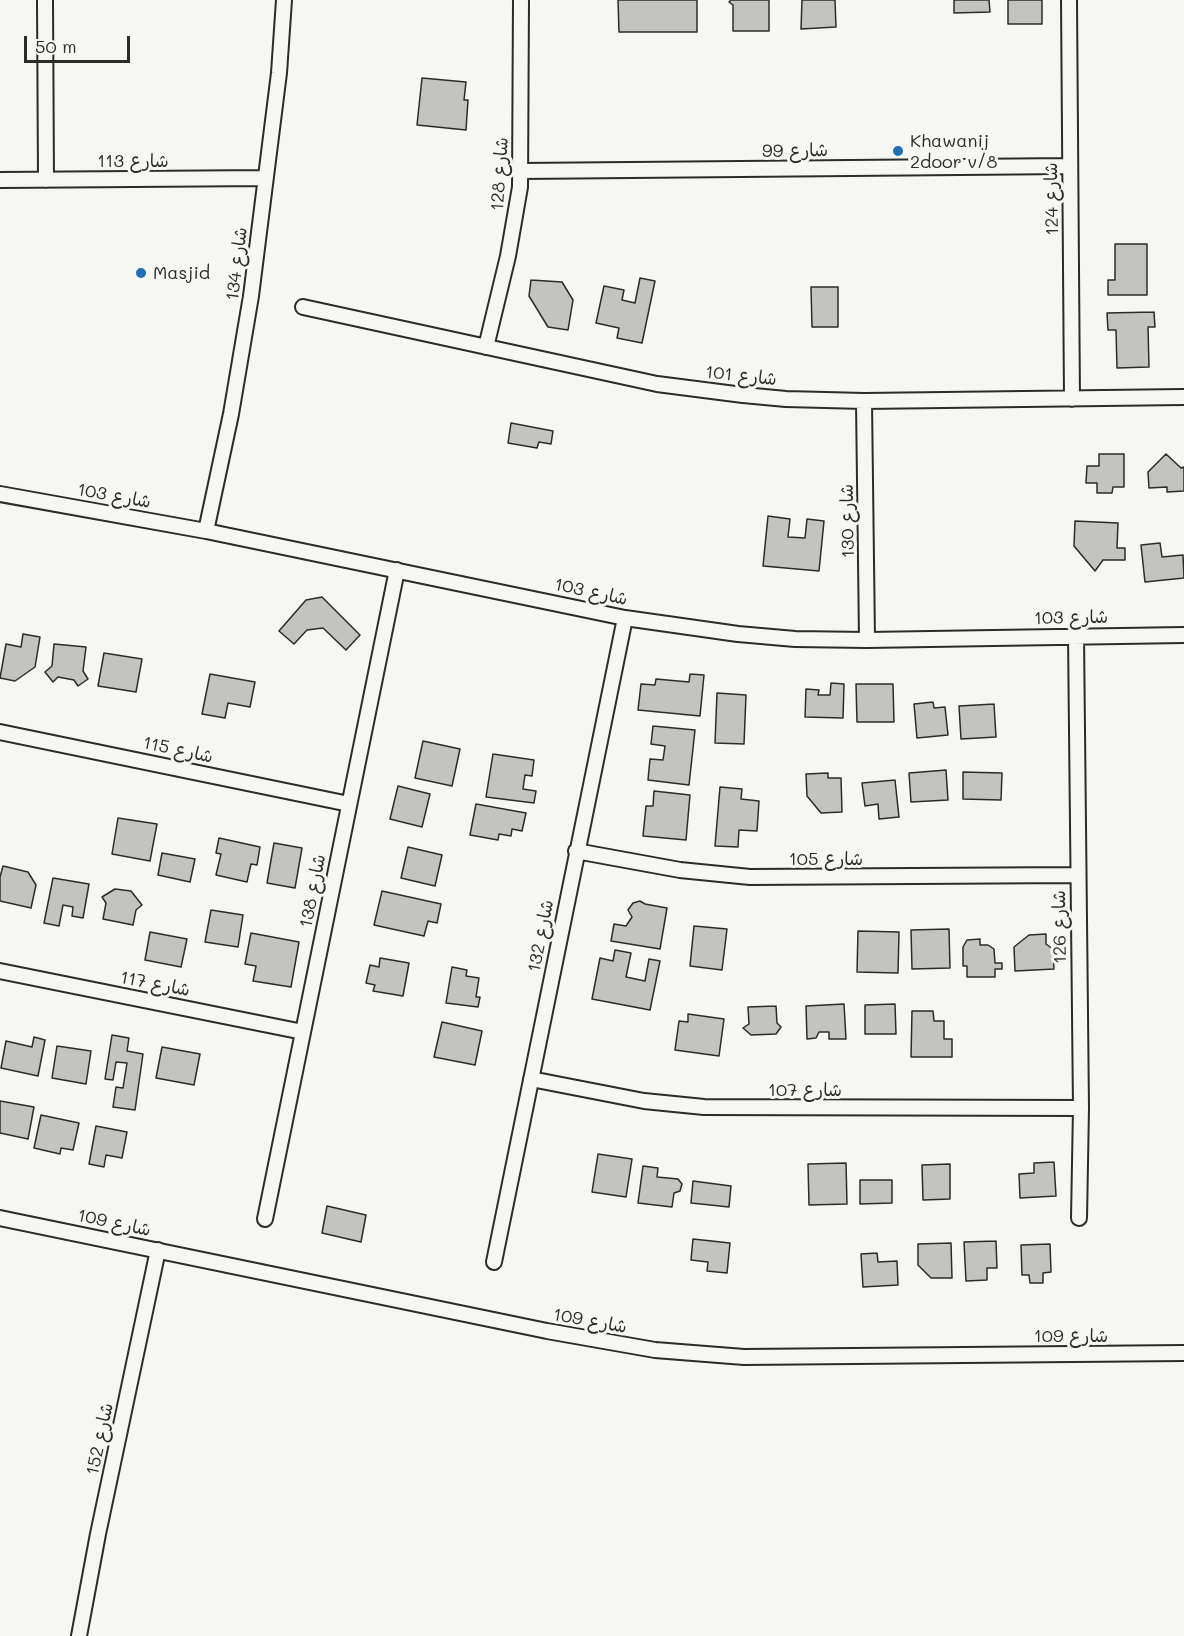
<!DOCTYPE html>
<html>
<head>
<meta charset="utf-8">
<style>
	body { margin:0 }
	#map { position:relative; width:1184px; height:1636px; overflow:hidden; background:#f6f6f2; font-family:Mali,sans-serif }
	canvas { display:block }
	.scale { position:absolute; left:24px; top:36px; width:106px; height:27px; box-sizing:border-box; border:3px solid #2b2b2b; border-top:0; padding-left:8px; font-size:18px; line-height:21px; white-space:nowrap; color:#2b2b2b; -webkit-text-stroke:4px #f6f6f2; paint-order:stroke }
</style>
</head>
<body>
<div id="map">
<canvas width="1184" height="1636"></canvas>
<div class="scale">50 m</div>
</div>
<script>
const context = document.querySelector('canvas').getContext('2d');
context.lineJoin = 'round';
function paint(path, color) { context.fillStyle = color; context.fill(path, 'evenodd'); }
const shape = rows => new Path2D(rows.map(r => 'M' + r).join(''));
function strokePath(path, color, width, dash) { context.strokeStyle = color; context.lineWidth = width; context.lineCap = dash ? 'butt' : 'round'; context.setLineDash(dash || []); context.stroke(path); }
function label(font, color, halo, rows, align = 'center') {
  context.font = font + ' Mali,"Playpen Sans Arabic",sans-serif'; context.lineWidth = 6; context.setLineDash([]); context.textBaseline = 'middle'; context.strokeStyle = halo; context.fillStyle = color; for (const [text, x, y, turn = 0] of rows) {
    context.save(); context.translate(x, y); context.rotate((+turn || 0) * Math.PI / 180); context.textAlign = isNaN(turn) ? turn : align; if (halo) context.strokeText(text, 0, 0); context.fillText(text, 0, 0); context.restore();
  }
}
const building = shape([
	[618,0,697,0,697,32,619,32,618,0],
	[731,0,769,0,769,31,733,31,733,5,729,2,731,0],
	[802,0,835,0,836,27,801,29,802,0],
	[954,0,989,0,990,12,954,13,954,0],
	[1008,0,1042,0,1042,24,1008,24,1008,0],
	[422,78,466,82,464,100,468,100,466,130,417,125,422,78],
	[1115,244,1147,244,1147,295,1108,295,1108,280,1115,280,1115,244],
	[640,278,655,281,642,343,617,338,619,328,596,323,604,286,624,290,622,300,635,303,640,278],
	[531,280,562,282,573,300,568,330,548,327,529,296,531,280],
	[811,287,838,287,838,327,812,327,811,287],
	[1154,312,1155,327,1148,327,1149,367,1117,368,1116,330,1108,330,1107,313,1154,312],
	[511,423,553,431,551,444,539,442,537,448,508,443,511,423],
	[1099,454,1124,454,1124,487,1113,487,1112,493,1097,493,1097,483,1086,483,1087,466,1099,466,1099,454],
	[1166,454,1181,468,1184,467,1184,491,1167,492,1167,487,1149,488,1148,472,1166,454],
	[768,516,790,519,788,537,805,538,807,519,824,521,819,571,763,566,768,516],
	[1075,521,1118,523,1117,548,1125,548,1125,560,1103,560,1095,571,1074,546,1075,521],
	[1160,543,1162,557,1183,555,1184,578,1145,582,1141,545,1160,543],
	[322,597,360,635,346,650,323,628,307,630,294,644,279,631,306,600,322,597],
	[23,634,40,637,35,667,15,681,0,678,6,644,21,647,23,634],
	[54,644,86,647,83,671,88,679,78,686,74,680,58,677,53,682,45,672,52,666,54,644],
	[104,653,142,659,136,692,98,686,104,653],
	[210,674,255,682,250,707,228,703,225,718,202,714,210,674],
	[690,674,704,675,700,716,638,710,641,684,655,685,656,679,689,682,690,674],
	[831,683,844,684,843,718,805,717,806,689,819,690,818,695,830,695,831,683],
	[856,684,893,684,894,722,857,722,856,684],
	[717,693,746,695,744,744,715,743,717,693],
	[933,702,934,708,945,707,948,735,917,738,914,704,933,702],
	[994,704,996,737,961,739,959,706,994,704],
	[653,726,695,730,689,785,648,780,650,759,663,760,665,746,651,744,653,726],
	[423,741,460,749,452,786,415,778,423,741],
	[493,754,534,760,532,776,525,775,523,789,536,791,534,803,486,797,493,754],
	[946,770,948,800,911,802,909,773,946,770],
	[963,772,1002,773,1001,800,963,799,963,772],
	[828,773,828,778,841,778,842,812,821,813,807,796,806,774,828,773],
	[895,780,899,817,879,819,878,804,865,806,862,783,895,780],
	[398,786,430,794,422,827,390,819,398,786],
	[720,787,742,789,741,799,759,801,757,831,739,830,738,847,715,846,720,787],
	[654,791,690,795,686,840,643,836,646,806,653,806,654,791],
	[476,804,526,813,522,831,512,829,511,836,499,834,498,840,470,835,476,804],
	[118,818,157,824,150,861,112,854,118,818],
	[219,838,260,847,257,865,251,864,247,882,216,875,221,854,216,853,219,838],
	[274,843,302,848,295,888,267,883,274,843],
	[408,847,442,855,435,886,401,878,408,847],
	[162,853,195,859,190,882,158,875,162,853],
	[3,866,28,872,36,885,31,908,0,901,0,877,3,866],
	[53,878,89,884,83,918,72,916,73,907,63,905,59,926,44,923,53,878],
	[115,889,131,891,142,905,136,910,133,925,103,919,106,903,102,897,115,889],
	[382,891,441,904,437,923,428,921,424,936,374,925,382,891],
	[640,901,645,904,667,908,660,949,611,941,614,924,626,926,632,917,628,910,633,903,640,901],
	[211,910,243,915,238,947,205,942,211,910],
	[694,926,727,929,722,970,690,966,694,926],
	[949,929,950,968,912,969,911,930,949,929],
	[858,931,899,932,898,973,857,972,858,931],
	[150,932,187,939,181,967,145,960,150,932],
	[251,933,299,942,291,987,253,981,256,966,245,964,251,933],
	[1046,934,1046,944,1053,949,1054,969,1015,971,1014,947,1029,935,1046,934],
	[980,939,980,945,988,945,994,949,995,963,1002,963,1002,969,995,969,995,977,967,977,967,966,963,966,963,947,967,940,980,939],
	[615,950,631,953,626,977,645,981,649,959,660,961,650,1010,592,999,600,958,613,961,615,950],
	[380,958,409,963,403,996,373,991,375,985,366,983,370,965,379,967,380,958],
	[452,967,467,970,466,976,479,978,476,997,480,997,478,1007,446,1003,452,967],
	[844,1004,846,1039,829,1039,829,1032,819,1032,816,1038,807,1039,806,1006,844,1004],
	[895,1004,896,1034,865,1034,865,1005,895,1004],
	[776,1006,777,1023,781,1027,776,1034,751,1035,743,1028,749,1024,748,1007,776,1006],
	[912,1011,933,1011,934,1021,944,1021,944,1039,952,1039,952,1057,911,1057,912,1011],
	[688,1014,724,1019,719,1056,675,1050,679,1021,688,1022,688,1014],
	[442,1022,482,1031,475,1065,434,1057,442,1022],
	[112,1035,129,1038,127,1051,143,1054,135,1110,113,1107,116,1087,123,1088,127,1063,116,1062,113,1080,105,1079,112,1035],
	[34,1037,45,1040,38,1076,1,1068,6,1041,32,1047,34,1037],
	[57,1046,91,1051,86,1084,52,1078,57,1046],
	[162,1047,200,1054,194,1085,156,1078,162,1047],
	[0,1101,34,1107,28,1139,0,1133,0,1101],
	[41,1115,79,1123,73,1150,61,1148,60,1154,34,1148,41,1115],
	[96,1126,127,1132,122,1158,106,1155,104,1167,89,1164,96,1126],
	[598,1154,632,1159,626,1197,592,1192,598,1154],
	[1054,1162,1056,1196,1020,1198,1019,1174,1034,1173,1034,1163,1054,1162],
	[846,1163,847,1204,809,1205,808,1164,846,1163],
	[950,1164,950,1199,923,1200,922,1165,950,1164],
	[643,1166,658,1168,657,1177,678,1179,682,1184,680,1191,674,1193,672,1207,638,1203,643,1166],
	[860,1180,892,1180,892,1203,860,1204,860,1180],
	[693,1181,731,1186,729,1207,691,1203,693,1181],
	[327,1206,366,1215,361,1242,322,1233,327,1206],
	[693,1239,730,1243,727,1273,707,1271,708,1262,691,1260,693,1239],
	[996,1241,997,1268,987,1268,987,1280,966,1281,964,1242,996,1241],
	[951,1243,952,1278,931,1278,918,1265,918,1244,951,1243],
	[1050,1244,1051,1272,1043,1273,1043,1283,1030,1283,1029,1275,1022,1275,1021,1245,1050,1244],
	[877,1253,878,1262,897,1261,898,1285,863,1287,861,1254,877,1253]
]);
paint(building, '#c3c3c0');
strokePath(building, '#2b2b2b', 1.5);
const minor = shape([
	[45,0,46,180],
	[1069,0,1072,399],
	[521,171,1070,166],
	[0,180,266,178],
	[303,307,657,384,743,395,786,399,864,401,1184,397],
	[486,347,508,256,520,187,521,0],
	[864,401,867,640],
	[0,494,206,531,625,618,738,634,795,639,867,640,1184,635],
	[206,531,231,414,251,296,279,73,284,0],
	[1076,636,1081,1108,1079,1218],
	[0,732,349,804],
	[576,851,680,870,750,877,1077,875],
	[0,971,303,1032],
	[531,1079,644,1101,704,1107,1081,1108],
	[0,1218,547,1331,655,1350,744,1357,1184,1353],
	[265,1219,397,570],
	[494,1262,625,618],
	[79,1636,98,1534,158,1250]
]);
strokePath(minor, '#2b2b2b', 18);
strokePath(minor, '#f6f6f2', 14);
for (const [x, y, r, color] of [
	[898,151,6,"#1f6fb2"],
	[141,273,6,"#1f6fb2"]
]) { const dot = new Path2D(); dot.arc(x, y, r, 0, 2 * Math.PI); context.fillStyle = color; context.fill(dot); strokePath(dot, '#f6f6f2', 2); }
label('18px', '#2b2b2b', '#f6f6f2', [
	["Khawanij",910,141],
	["2door v/8",910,162],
	["Masjid",153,273]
], 'left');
label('18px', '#2b2b2b', '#f6f6f2', [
	["شارع 99",795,151,-1],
	["شارع 113",133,161],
	["شارع 128",500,174,-86],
	["شارع 124",1052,199,-91],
	["شارع 134",237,264,-83],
	["شارع 101",741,376,6],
	["شارع 103",114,496,10],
	["شارع 130",848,521,-91],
	["شارع 103",591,592,12],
	["شارع 103",1071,618,-1],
	["شارع 115",178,750,12],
	["شارع 105",826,859],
	["شارع 138",313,891,-79],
	["شارع 126",1060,927,-91],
	["شارع 132",541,936,-79],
	["شارع 117",155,984,11],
	["شارع 107",805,1090],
	["شارع 109",114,1223,12],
	["شارع 109",590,1321,10],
	["شارع 109",1071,1336],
	["شارع 152",100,1439,-78]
]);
</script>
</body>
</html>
